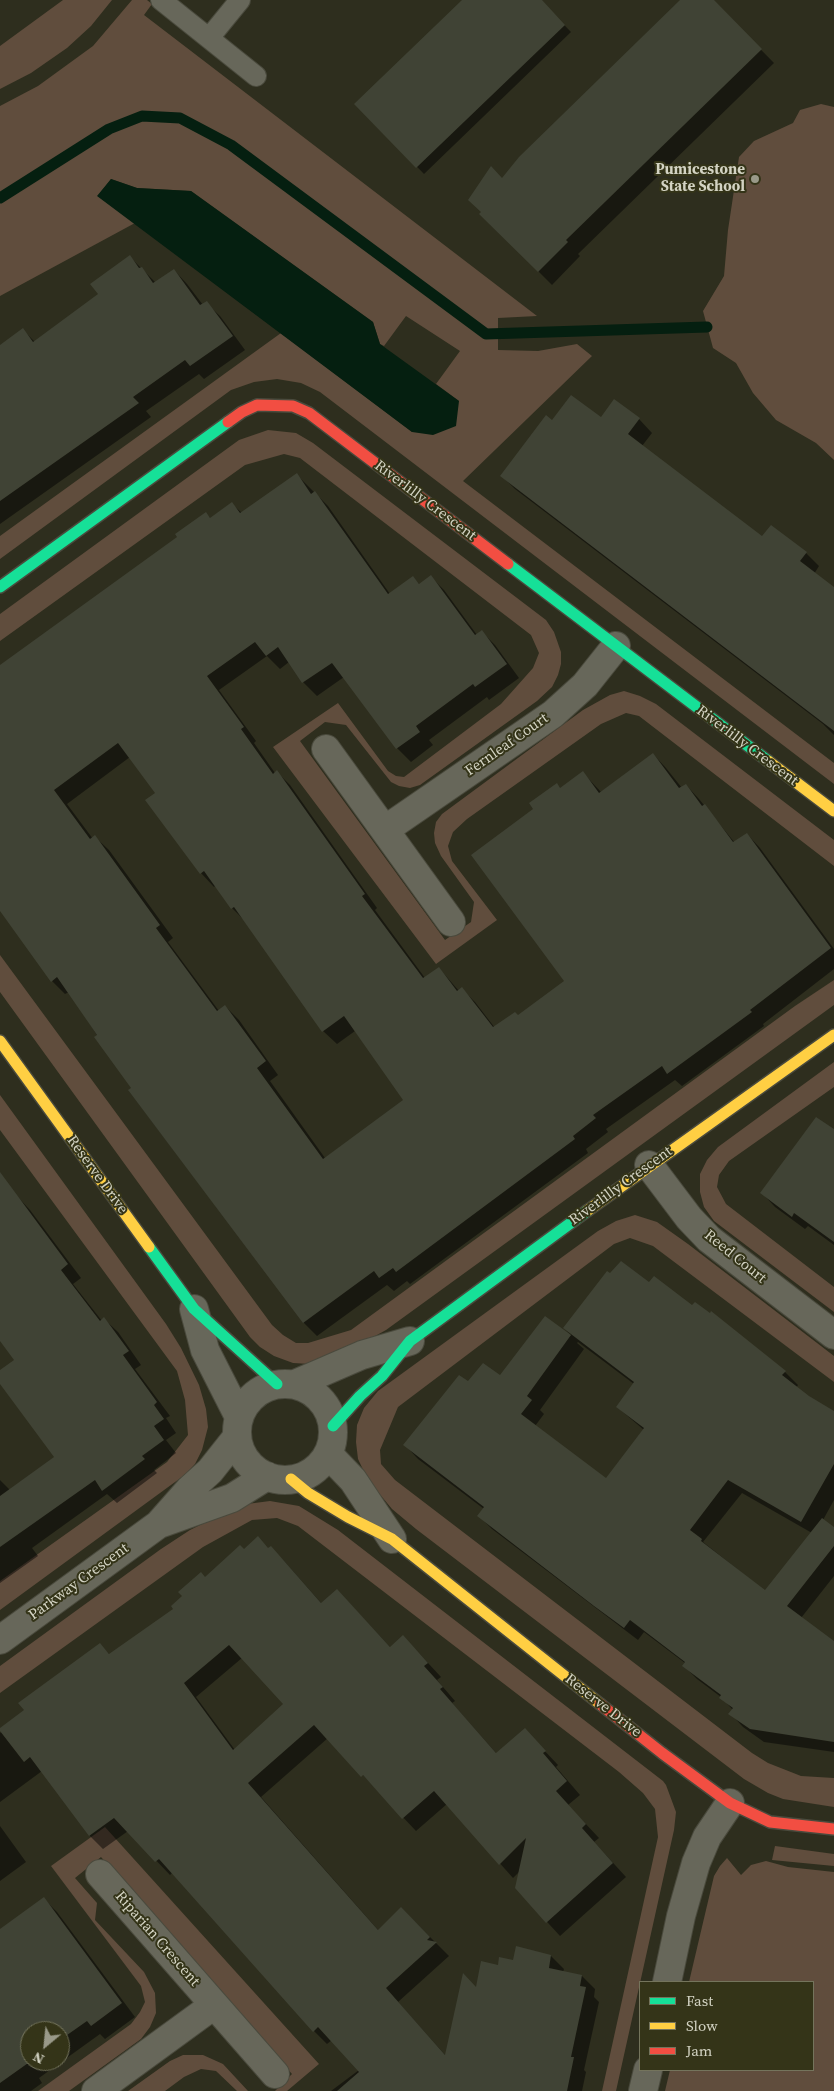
<!DOCTYPE html>
<html>
<head>
<meta charset="utf-8">
<style>
	body { margin:0 }
	#map { position:relative; width:834px; height:2091px; overflow:hidden; background:#2e2e1e; font-family:"Source Serif 4",serif }
	canvas { display:block }
	.legend { position:absolute; left:639px; top:1981px; width:175px; height:90px; box-sizing:border-box; background:#343418; border:1px solid #74745c; margin:0; padding:6px 9px; list-style:none; font-size:15px; color:#d3d3c3 }
	.legend li { display:flex; align-items:center; gap:10px; height:25px }
	.legend b { width:25px; border:1px solid #74745c }
	.north { position:absolute; left:20px; top:2021px; width:50px; height:50px; box-sizing:border-box; background:#343418; border:1px solid #74745c; border-radius:50%; rotate:208deg; font-size:14px; font-weight:700; line-height:20px; text-align:center; color:#d3d3c3 }
	.north::after { content:''; display:block; margin:auto; width:18px; height:22px; background:#999989; clip-path:polygon(50% 0,100% 100%,50% 72%,0 100%) }
</style>
</head>
<body>
<div id="map">
<canvas width="834" height="2091"></canvas>
<ul class="legend">
<li><b style="height:6px;background:#16e098"></b>Fast</li>
<li><b style="height:6px;background:#ffcf43"></b>Slow</li>
<li><b style="height:6px;background:#f24e42"></b>Jam</li>
</ul>
<div class="north">N</div>
</div>
<script>
const context = document.querySelector('canvas').getContext('2d');
context.lineJoin = 'round';
function paint(path, color) { context.fillStyle = color; context.fill(path, 'evenodd'); }
const shape = rows => new Path2D(rows.map(r => 'M' + r).join(''));
function strokePath(path, color, width, dash) { context.strokeStyle = color; context.lineWidth = width; context.lineCap = dash ? 'butt' : 'round'; context.setLineDash(dash || []); context.stroke(path); }
function label(font, color, halo, rows, align = 'center') {
  context.font = font + ' "Source Serif 4",serif'; context.lineWidth = 4; context.setLineDash([]); context.textBaseline = 'middle'; context.strokeStyle = halo; context.fillStyle = color; for (const [text, x, y, turn = 0] of rows) {
    context.save(); context.translate(x, y); context.rotate((+turn || 0) * Math.PI / 180); context.textAlign = isNaN(turn) ? turn : align; if (halo) context.strokeText(text, 0, 0); context.fillText(text, 0, 0); context.restore();
  }
}
paint(shape([
	[63,0,112,0,91,26,67,48,31,73,0,89,0,46],
	[132,0,147,0,152,4,144,15,537,316,498,318,498,350,538,351,577,344,592,356,463,481,834,763,834,784,320,392,301,383,277,379,254,382,231,390,0,559,0,536,281,333,412,432,459,401,436,384,460,351,406,316,384,346,380,344,373,322,191,191,137,188,111,179,98,196,135,223,0,296,0,106,38,86,93,46],
	[821,104,834,107,834,460,816,443,776,420,753,393,736,363,713,348,703,311,724,276,728,230,739,157,754,141,793,123,800,110],
	[268,430,296,433,313,443,546,620,554,632,561,652,561,664,558,675,552,687,537,701,420,785,410,788,399,786,391,782,346,725,325,722,300,741,445,940,471,922,474,902,441,856,435,843,434,833,436,822,442,814,583,710,610,695,624,691,640,696,656,704,834,840,834,866,639,716,626,713,601,724,467,819,453,832,448,846,452,861,497,920,436,964,273,747,338,703,388,771,396,776,404,777,501,704,533,668,539,653,531,635,300,458,284,454,245,465,0,641,0,614,239,440],
	[0,955,272,1325,283,1335,296,1343,308,1343,351,1330,795,1006,834,980,834,1005,386,1330,332,1360,310,1364,293,1363,274,1356,260,1347,250,1337,0,992],
	[834,1062,834,1087,729,1161,719,1175,717,1187,726,1204,834,1287,834,1312,714,1221,704,1207,700,1192,700,1174,707,1160,718,1147],
	[0,1095,166,1324,181,1348,199,1385,206,1409,208,1427,202,1450,195,1464,186,1474,0,1610,0,1581,167,1462,188,1435,185,1400,177,1371,0,1130],
	[635,1215,657,1222,688,1244,834,1356,834,1382,653,1246,630,1238,614,1244,398,1407,380,1450,381,1464,395,1480,752,1753,768,1763,801,1776,834,1778,834,1807,783,1799,768,1793,744,1779,416,1529,392,1509,368,1480,358,1459,356,1442,357,1425,364,1408,378,1391,598,1231,616,1221],
	[270,1501,299,1506,338,1530,663,1781,666,1785,676,1812,674,1830,616,2091,602,2091,658,1837,655,1809,643,1793,619,1772,298,1526,277,1518,252,1520,203,1547,0,1693,0,1666,161,1549,190,1530,220,1515,247,1504],
	[105,1827,319,2064,287,2091,275,2091,292,2074,101,1857,75,1878,97,1903,95,1920,144,1972,155,1993,156,2013,150,2027,141,2039,69,2091,38,2091,131,2024,140,2012,145,2002,141,1986,51,1866],
	[775,1846,834,1854,834,1866,772,1860],
	[727,1858,741,1875,751,1865,766,1861,788,1867,834,1872,834,2091,665,2091,670,2070,813,2070,813,1982,689,1982,714,1876,720,1866],
	[183,2055,203,2055,223,2064,248,2091,237,2091,216,2071,201,2069,184,2077,165,2091,128,2091,170,2061]
]), '#604d3d');
paint(shape([
	[111,179,137,188,191,191,373,322,380,344,459,401,456,426,433,435,412,432,97,196]
]), '#051f10');
paint(shape([
	[463,0,540,0,571,32,424,174,356,104],
	[681,0,712,0,774,63,578,254,580,256,552,285,481,214],
	[129,256,156,283,174,270,187,284,203,305,206,303,220,316,245,350,204,379,199,374,146,411,151,417,0,524,0,347,23,330,35,342,99,294],
	[601,419,639,419,652,433,642,446,763,538,806,553,819,566,814,574,834,589,834,735,823,724,515,489,502,476,552,422],
	[297,475,328,506,390,594,413,577,420,585,431,577,444,590,477,635,481,631,495,645,519,678,489,700,487,697,429,740,433,745,411,762,397,748,344,677,317,696,303,682,289,662,280,669,267,656,219,690,256,741,254,743,275,773,277,772,290,785,377,908,375,910,425,978,439,968,459,991,462,989,475,1002,495,1028,518,1017,566,981,560,789,583,773,601,792,653,754,666,768,682,788,686,785,699,799,735,843,747,834,760,848,834,949,834,969,763,1024,764,1026,682,1086,675,1080,606,1129,608,1132,586,1149,588,1153,410,1284,407,1281,394,1291,387,1285,317,1336,304,1323,129,1091,132,1089,69,992,65,994,52,981,0,910,0,667,179,537,206,514,211,519,232,504,242,513],
	[130,757,157,794,201,873,214,887,216,885,232,908,244,920,323,1031,337,1044,355,1031,405,1100,325,1158,270,1081,278,1075,239,1020,225,1006,219,1011,168,942,173,938,109,850,95,837,93,839,67,804],
	[834,1131,834,1245,808,1226,805,1229,775,1207,762,1193],
	[0,1178,30,1210,81,1278,73,1284,102,1321,104,1319,118,1332,141,1365,135,1369,170,1416,166,1418,176,1433,166,1440,176,1453,154,1470,157,1473,117,1503,107,1494,32,1548,38,1556,0,1583,0,1480,10,1490,56,1458,0,1382,0,1372,16,1360,0,1339],
	[649,1284,693,1307,785,1372,798,1385,796,1388,834,1413,834,1500,823,1520,834,1529,834,1576,801,1618,834,1642,834,1752,764,1742,743,1727,730,1713,733,1710,721,1697,697,1679,684,1666,685,1663,644,1632,638,1640,492,1529,479,1516,484,1509,418,1459,405,1445,468,1383,501,1376,570,1336,571,1335,564,1328],
	[578,1342,634,1384,617,1407,644,1430,606,1480,535,1426,544,1414,540,1410,584,1349,577,1343],
	[742,1493,812,1533,765,1591,703,1542],
	[269,1549,284,1561,322,1604,337,1590,391,1648,416,1650,441,1677,437,1680,455,1701,452,1703,497,1754,525,1730,558,1765,556,1767,580,1795,568,1805,599,1838,594,1842,626,1877,560,1936,516,1888,520,1871,513,1878,447,1804,416,1831,328,1738,261,1797,379,1931,415,1922,449,1956,398,2002,446,2056,477,1989,498,1966,514,1961,551,1956,564,1969,563,1972,582,1976,595,1989,594,1997,599,2002,584,2070,586,2072,582,2091,331,2091,359,2070,332,2040,327,2044,314,2031,173,1872,170,1875,128,1831,103,1849,90,1836,42,1771,0,1802,0,1733,100,1644,110,1655,175,1609,205,1578,244,1551],
	[242,1658,285,1704,235,1750,196,1697],
	[0,1826,26,1862,0,1881],
	[44,1899,57,1912,135,2017,105,2039,100,2034,39,2078,42,2083,31,2091,0,2091,0,1931],
	[30,2031,60,2031,60,2061,30,2061]
]), '#0007');
strokePath(shape([
	[0,198,109,129,142,116,180,118,231,145,486,334,707,327]
]), '#051f10', 11);
paint(shape([
	[462,0,542,0,565,25,416,168,354,104],
	[680,0,714,0,762,49,566,240,568,242,538,272,479,214,481,212,468,200,491,166,502,178,519,157],
	[130,255,139,268,142,267,153,283,174,269,200,305,207,301,233,336,190,366,185,360,133,397,139,403,0,501,0,345,23,328,33,342,98,294,90,284],
	[571,395,601,417,614,399,640,418,628,434,762,536,771,525,807,552,800,561,834,587,834,731,500,476,546,415,552,420],
	[297,473,311,494,315,491,388,594,413,576,419,584,431,575,475,635,482,630,507,664,475,687,473,684,416,726,420,732,396,749,332,663,302,683,278,647,266,656,255,642,207,676,244,727,241,729,273,774,277,770,365,894,362,896,423,978,439,967,457,991,462,987,493,1027,515,1012,518,1015,564,981,471,855,533,809,529,803,557,783,560,788,583,771,599,793,653,753,679,788,686,784,702,806,705,804,733,842,747,833,831,948,750,1010,752,1012,667,1074,662,1066,593,1115,596,1118,573,1136,575,1139,396,1272,393,1268,379,1278,374,1271,303,1323,128,1090,131,1088,94,1037,97,1035,57,977,51,982,0,911,0,665,177,537,175,534,206,512,210,518,232,502,240,513],
	[118,743,155,793,145,800,200,874,204,871,231,909,234,907,322,1032,344,1016,403,1100,323,1159,257,1068,266,1061,225,1005,217,1011,156,928,160,925,95,835,90,839,54,790],
	[816,1117,834,1129,834,1242,794,1213,792,1217,760,1193],
	[0,1172,68,1264,61,1270,100,1321,104,1317,129,1351,123,1355,157,1402,154,1405,164,1419,154,1426,164,1440,142,1456,145,1459,102,1491,95,1480,0,1547,0,1496,54,1457,0,1384,0,1370,14,1360,0,1341],
	[621,1261,649,1282,654,1276,692,1305,695,1302,710,1313,711,1311,786,1371,782,1375,809,1396,834,1411,834,1464,801,1522,728,1480,690,1530,702,1539,701,1541,765,1590,822,1518,834,1527,834,1546,787,1606,834,1641,834,1742,750,1729,728,1714,733,1708,719,1698,721,1695,682,1666,685,1662,630,1620,624,1628,594,1606,477,1516,484,1507,403,1445,459,1375,468,1381,483,1363,500,1375,545,1316,571,1335,527,1396,532,1400,521,1414,606,1478,644,1428,616,1407,634,1382,563,1328,607,1271,610,1273],
	[258,1536,268,1548,271,1546,321,1603,337,1589,390,1647,403,1635,428,1663,424,1666,443,1687,440,1689,496,1753,525,1728,546,1751,543,1753,567,1781,556,1791,586,1824,582,1828,613,1863,546,1923,515,1888,526,1838,499,1865,434,1791,402,1819,363,1775,361,1777,314,1725,248,1783,378,1930,401,1907,430,1937,427,1940,437,1942,386,1988,445,2055,463,1973,476,1987,481,1961,498,1965,499,1957,513,1960,516,1946,551,1955,549,1968,582,1975,580,1986,586,1987,571,2057,574,2057,567,2091,337,2091,359,2072,318,2027,313,2032,159,1859,155,1862,114,1818,89,1836,30,1757,24,1762,0,1731,0,1728,24,1710,18,1703,100,1643,109,1654,173,1609,171,1606,182,1596,178,1592,201,1572,205,1577,240,1545,244,1549],
	[229,1645,283,1704,233,1750,184,1683],
	[44,1897,122,2003,91,2026,87,2021,60,2040,60,2031,30,2031,31,2061,0,2083,0,1929]
]), '#404335');
const lane = shape([
	[161,0,256,76],
	[209,38,240,0]
]);
const street = shape([
	[326,749,451,922],
	[386,829,553,714,585,685,616,646],
	[649,1165,689,1218,709,1239,834,1335],
	[194,1309,205,1350,239,1417],
	[295,1384,362,1355,410,1341],
	'237 1432a48 48 0 1 1 96 0a48 48 0 1 1-96 0Z',
	[328,1454,353,1480,392,1539],
	[159,1524,232,1498,267,1476],
	[0,1640,159,1524,189,1490,210,1471,237,1437],
	[100,1874,275,2074],
	[667,1982,681,1916,696,1863,707,1837,730,1803],
	[96,2091,214,2005],
	[643,2091,648,2070]
]);
const fast = shape([
	[508,564,768,761],
	[0,587,228,422],
	[149,1247,194,1309,277,1384],
	[333,1426,360,1396,382,1376,410,1341,587,1211]
]);
const slow = shape([
	[768,761,834,811],
	[0,1041,149,1247],
	[587,1211,834,1035],
	[291,1479,308,1493,348,1517,392,1539,600,1704]
]);
const jam = shape([
	[228,422,242,412,257,405,293,406,309,413,508,564],
	[600,1704,662,1753,730,1803,770,1822,834,1829]
]);
strokePath(lane, '#4a4a3d', 22);
strokePath(street, '#4a4a3d', 30);
strokePath(fast, '#4a4a3d', 14);
strokePath(slow, '#4a4a3d', 14);
strokePath(jam, '#4a4a3d', 14);
strokePath(lane, '#67675a', 20);
strokePath(street, '#67675a', 28);
strokePath(fast, '#16e098', 11);
strokePath(slow, '#ffcf43', 11);
strokePath(jam, '#f24e42', 11);
for (const [x, y, r, color] of [
	[755,179,5,"#999989"]
]) { const dot = new Path2D(); dot.arc(x, y, r, 0, 2 * Math.PI); context.fillStyle = color; context.fill(dot); strokePath(dot, '#343418', 2); }
label('bold 15px', '#d3d3c3', '#343418', [
	["Pumicestone",745,170],
	["State School",745,187]
], 'right');
label('15px', '#d3d3c3', '#343418', [
	["Riverlilly Crescent",425,501,37],
	["Fernleaf Court",507,745,-35],
	["Riverlilly Crescent",747,746,37],
	["Reserve Drive",97,1175,54],
	["Riverlilly Crescent",621,1186,-36],
	["Reed Court",735,1257,39],
	["Parkway Crescent",79,1582,-36],
	["Reserve Drive",603,1706,38],
	["Riparian Crescent",157,1939,49]
]);
</script>
</body>
</html>
